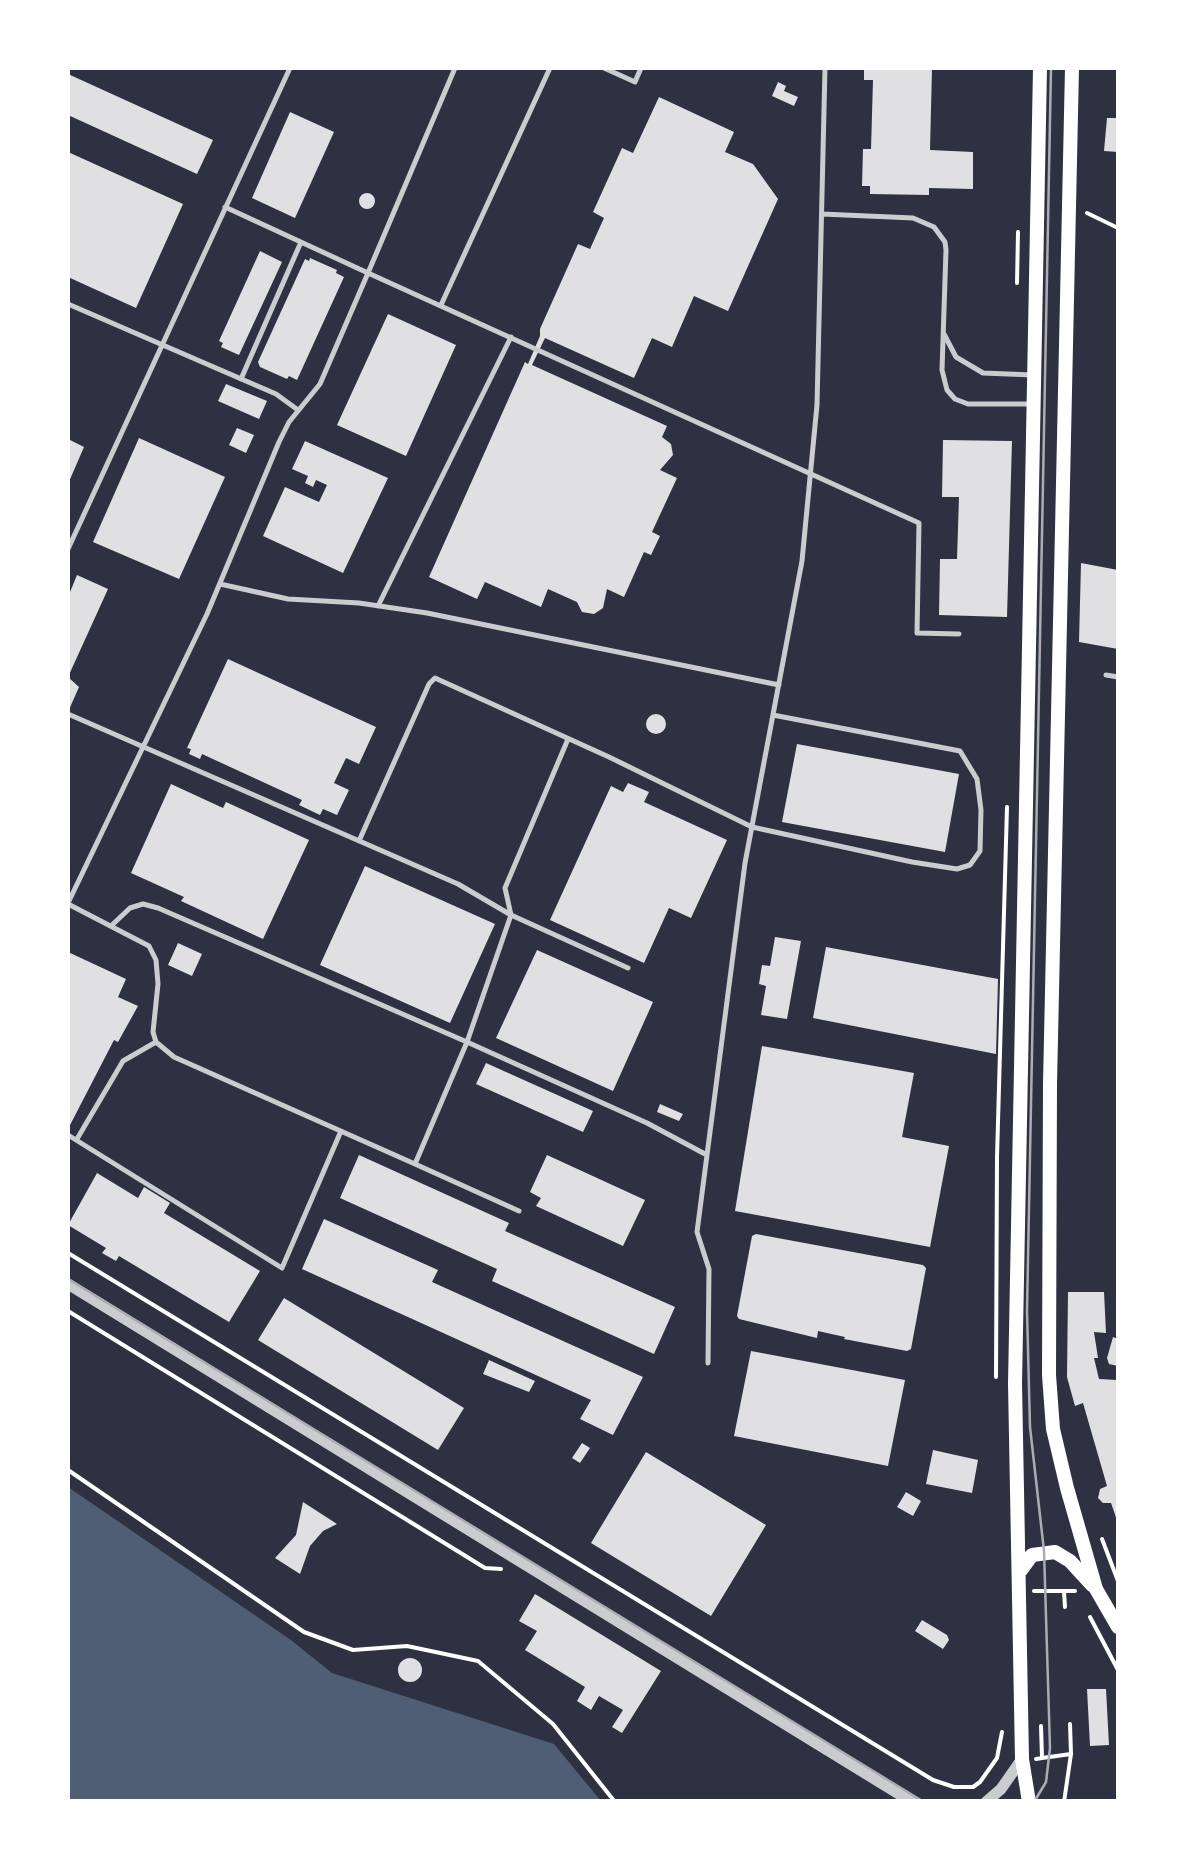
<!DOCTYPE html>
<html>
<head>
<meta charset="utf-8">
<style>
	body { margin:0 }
	#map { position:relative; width:1186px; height:1869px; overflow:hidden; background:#2d3142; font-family:"Fira Sans Condensed",sans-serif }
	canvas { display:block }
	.frame { position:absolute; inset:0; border:70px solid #fff; pointer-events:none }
</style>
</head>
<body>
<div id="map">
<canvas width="1186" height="1869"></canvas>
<div class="frame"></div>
</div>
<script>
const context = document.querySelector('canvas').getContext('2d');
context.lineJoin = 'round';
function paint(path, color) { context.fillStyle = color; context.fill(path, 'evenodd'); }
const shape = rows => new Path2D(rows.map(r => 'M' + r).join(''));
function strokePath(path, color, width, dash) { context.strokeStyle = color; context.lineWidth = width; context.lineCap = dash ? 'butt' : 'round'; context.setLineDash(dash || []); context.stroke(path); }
paint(shape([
	[68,1487,291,1640,332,1673,554,1744,601,1801,68,1801]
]), '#4f5d75');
paint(shape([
	[864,68,932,68,930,150,973,152,973,189,929,188,929,195,870,194,870,186,862,186,863,149,871,149,873,80,864,80],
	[68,74,213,140,197,174,68,115],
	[778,82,786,86,784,91,798,97,794,106,772,96],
	[659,97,734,132,725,152,753,164,778,199,728,311,694,296,672,347,652,338,634,378,545,338,532,365,667,426,662,437,671,444,673,455,660,470,677,478,652,532,660,536,651,555,644,552,624,597,607,589,603,608,594,614,582,612,577,602,548,589,541,607,485,582,477,599,429,577,525,362,528,364,540,336,540,329,578,244,590,249,604,218,593,212,622,148,633,153],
	[290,112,334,132,295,218,252,198],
	[1107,118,1118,118,1118,152,1104,151],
	[68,152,183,204,136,308,68,277],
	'359 201a8 8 0 1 1 16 0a8 8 0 1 1-16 0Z',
	[260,251,282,262,239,355,221,347,223,343,219,341],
	[310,258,337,270,336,273,344,277,297,380,289,376,287,379,260,367,258,362,305,259,309,261],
	[388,314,456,345,406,456,337,425],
	[226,384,267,401,259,419,218,401],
	[237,428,254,435,246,453,229,445],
	[139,438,225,477,179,579,93,542],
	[68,439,84,447,68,484],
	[943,440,1012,441,1007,617,939,615,940,559,957,559,959,497,942,497],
	[305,441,388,478,343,573,263,536,285,487,319,502,327,485,316,480,313,487,305,483,308,476,292,469],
	[1081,563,1118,570,1118,649,1079,642],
	[77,575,108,589,68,677,68,597],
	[228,659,376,727,359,764,346,758,334,783,349,790,337,815,323,809,320,815,299,805,302,800,202,754,200,759,189,754,191,749,187,748],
	[68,677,79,687,68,712],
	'646 724a10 10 0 1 1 20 0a10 10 0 1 1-20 0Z',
	[797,744,959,774,945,852,782,822],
	[628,783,649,792,644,802,727,840,691,918,669,908,644,963,550,920,611,786,623,792],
	[171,784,223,808,226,802,309,840,263,939,181,901,184,897,131,873],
	[365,866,495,924,450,1023,320,965],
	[775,937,801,941,787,1019,761,1015,766,986,759,984,762,965,770,966],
	[178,943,202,954,192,976,168,965],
	[826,947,998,979,996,1054,813,1018],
	[537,950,653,1002,613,1091,496,1038],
	[68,952,126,979,118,997,138,1006,118,1042,114,1040,68,1129],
	[762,1046,914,1073,902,1137,949,1146,930,1247,735,1211],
	[486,1063,593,1111,583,1132,476,1084],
	[660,1104,683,1114,679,1121,657,1112],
	[359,1155,509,1223,505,1231,675,1307,654,1354,492,1281,497,1269,340,1198],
	[547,1155,645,1200,623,1246,536,1206,541,1198,530,1192],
	[97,1173,138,1198,144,1187,170,1203,164,1213,260,1271,229,1322,119,1256,116,1261,102,1253,106,1248,68,1225],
	[324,1219,438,1270,432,1282,643,1377,613,1435,580,1419,591,1400,302,1269],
	[756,1234,923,1265,926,1268,911,1349,907,1351,844,1339,845,1337,818,1331,817,1338,739,1319,737,1316,752,1236],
	[1068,1292,1104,1292,1106,1333,1094,1332,1098,1358,1094,1358,1099,1379,1117,1380,1118,1385,1118,1523,1111,1503,1103,1503,1098,1498,1100,1489,1107,1486,1083,1403,1075,1406,1067,1377],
	[284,1298,464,1408,438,1450,258,1340],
	[1113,1337,1118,1339,1118,1366,1109,1364,1107,1358],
	[751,1351,905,1380,888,1466,734,1436],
	[489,1360,535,1381,529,1392,483,1374],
	[582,1443,590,1448,580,1463,572,1458],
	[933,1450,978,1460,972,1493,926,1484],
	[646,1452,766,1525,711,1616,591,1543],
	[906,1492,921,1501,913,1516,897,1507],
	[303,1502,337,1524,323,1531,310,1546,300,1574,275,1558,296,1535],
	[535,1594,661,1671,622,1733,612,1727,623,1710,599,1696,591,1710,577,1701,585,1687,525,1650,537,1631,519,1621],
	[922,1620,947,1635,949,1640,943,1649,915,1631],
	'398 1670a12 12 0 1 1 24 0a12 12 0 1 1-24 0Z',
	[1087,1689,1106,1689,1109,1745,1090,1746]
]), '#e0e0e3');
strokePath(shape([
	[1087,213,1118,228],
	[1017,283,1018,232],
	[68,1253,933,1780,954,1787,973,1787,980,1782,997,1758,1002,1732],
	[68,1311,485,1568,501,1569],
	[996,1377,997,1157,1007,807],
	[68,1470,304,1632,353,1650,407,1646,478,1661,553,1724,615,1802],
	[1102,1539,1118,1581],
	[1034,1591,1075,1591],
	[1064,1592,1065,1607],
	[1090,1617,1118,1670],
	[1042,1758,1071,1754,1070,1724],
	[1036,1759,1042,1758,1041,1726],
	[1064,1802,1071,1754]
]), '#fff', 4);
strokePath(shape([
	[455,68,368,273,919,523,917,633,959,634],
	[604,68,635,82,641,68],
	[822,214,913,218,934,227,945,242,946,250,942,370,947,390,955,399,968,404,1031,404],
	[68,304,276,394,298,410],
	[441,305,550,68],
	[944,334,956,357,983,373,1033,375],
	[241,379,301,242],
	[68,549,290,68],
	[220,584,288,599,359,603,427,613,779,685],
	[378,606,511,337],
	[1106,675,1118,677],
	[68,714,458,884,511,915,628,968],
	[359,841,429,684,435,678,609,757,752,827,912,862,957,869,970,865,980,851,981,810,977,779,960,751,773,715],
	[68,903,207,614,279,442,289,422,320,384,368,273,225,207],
	[68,904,149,946,156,960,158,984,153,1032,156,1042,174,1057,415,1164,467,1042,511,915,505,888,568,739],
	[111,926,130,908,143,904,158,908,467,1042,647,1123,705,1154],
	[68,1135,282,1268,341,1131],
	[77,1139,123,1061,156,1042],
	[415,1164,519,1211],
	[708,1363,709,1269,697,1232,745,863,802,561,817,405,825,68]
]), '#caccd0', 5);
strokePath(shape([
	[68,1284,912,1802],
	[986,1802,1001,1789,1022,1759]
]), '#caccd0', 11);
strokePath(shape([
	[1072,68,1050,1084,1049,1375,1053,1429,1067,1488,1096,1589,1118,1627],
	[1021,1570,1032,1555,1055,1552,1070,1561,1092,1585],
	[1029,1802,1022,1759,1015,1383,1040,68]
]), '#fff', 14);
strokePath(shape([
	[68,1279,924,1802],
	[1034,1802,1046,1782,1050,1748,1044,1551,1030,1427,1027,1311,1051,68]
]), '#abadb3', 2.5);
</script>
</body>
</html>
